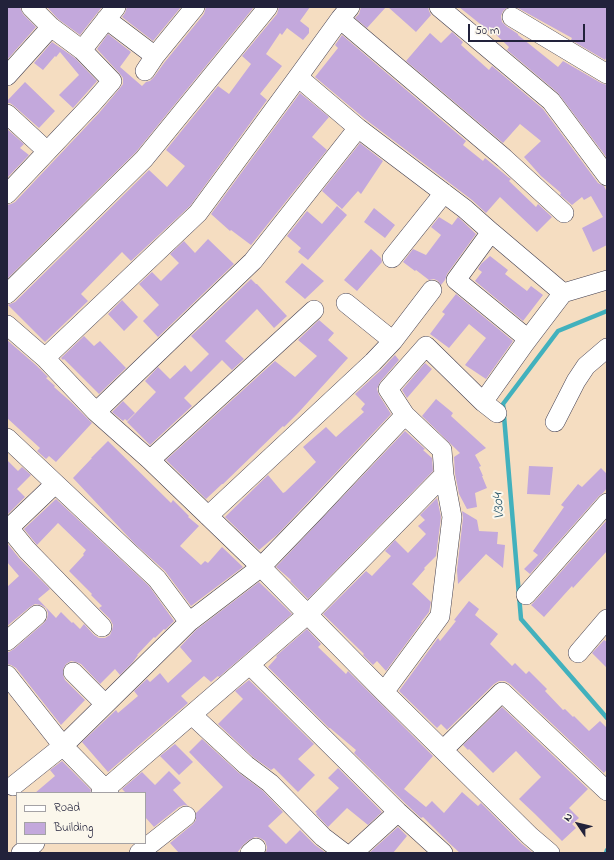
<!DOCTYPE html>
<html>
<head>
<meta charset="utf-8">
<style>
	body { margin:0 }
	#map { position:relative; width:614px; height:860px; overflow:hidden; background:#f5ddc1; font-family:"Indie Flower",sans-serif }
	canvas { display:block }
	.frame { position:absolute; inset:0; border:8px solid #22223b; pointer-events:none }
	.legend { position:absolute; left:16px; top:792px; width:130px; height:52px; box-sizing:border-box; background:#fbf7ec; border:1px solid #a4a2a5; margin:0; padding:5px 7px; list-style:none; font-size:12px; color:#22223b }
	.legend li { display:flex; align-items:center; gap:8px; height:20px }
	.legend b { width:20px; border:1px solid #a4a2a5 }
	.north { position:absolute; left:558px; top:804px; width:40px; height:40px; -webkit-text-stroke:3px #fbf7ec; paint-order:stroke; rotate:305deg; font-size:11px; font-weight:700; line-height:16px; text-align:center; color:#22223b }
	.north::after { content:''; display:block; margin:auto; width:14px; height:18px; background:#22223b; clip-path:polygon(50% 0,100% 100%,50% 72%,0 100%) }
	.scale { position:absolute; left:468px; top:24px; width:117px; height:18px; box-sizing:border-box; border:2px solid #22223b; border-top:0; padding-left:5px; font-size:12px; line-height:14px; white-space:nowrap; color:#22223b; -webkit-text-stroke:3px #fbf7ec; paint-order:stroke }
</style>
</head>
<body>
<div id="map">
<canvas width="614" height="860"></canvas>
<div class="frame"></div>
<ul class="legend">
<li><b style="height:5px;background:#fff"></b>Road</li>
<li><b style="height:11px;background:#c3a8dc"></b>Building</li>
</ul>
<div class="north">N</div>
<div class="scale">50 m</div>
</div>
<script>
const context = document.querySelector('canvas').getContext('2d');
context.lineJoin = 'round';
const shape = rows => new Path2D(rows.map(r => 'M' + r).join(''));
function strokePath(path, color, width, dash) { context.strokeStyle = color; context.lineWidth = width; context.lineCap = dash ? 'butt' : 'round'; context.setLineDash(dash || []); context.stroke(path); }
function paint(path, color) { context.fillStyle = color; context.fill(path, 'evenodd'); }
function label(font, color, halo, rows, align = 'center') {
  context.font = font + ' "Indie Flower",sans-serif'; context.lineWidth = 4; context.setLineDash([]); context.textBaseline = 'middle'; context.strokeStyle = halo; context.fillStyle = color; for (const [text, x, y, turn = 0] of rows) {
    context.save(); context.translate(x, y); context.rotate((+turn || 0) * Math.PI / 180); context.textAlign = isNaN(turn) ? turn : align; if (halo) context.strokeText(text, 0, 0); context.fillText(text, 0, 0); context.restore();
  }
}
strokePath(shape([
	[607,311,558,331,503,404,521,619,607,718],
	[606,853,607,850]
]), '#42b1bd', 4.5);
paint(shape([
	[7,7,20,7,21,10,23,14,36,27,7,60],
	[47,7,102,7,80,35,58,19],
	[127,7,181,7,153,41,122,17,125,13],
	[206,7,254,7,136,152,7,279,7,205,11,204,15,202,99,113,120,88,123,84,123,78,120,74,97,49,108,34,131,52,120,67,142,86,146,82,150,81,154,77,164,63,204,14],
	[279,7,310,7,300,21,309,28,309,33,303,40,287,28,282,35,280,33,266,54,282,66,260,94,267,100,190,206,131,261,122,252,81,294,88,301,45,342,8,305,10,304,15,302,149,170,167,187,185,166,166,150,218,86,229,94,251,64,242,56,277,14],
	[361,7,386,7,367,28,355,18,359,14],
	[388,7,428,7,429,11,431,15,416,32],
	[459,7,508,7,503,11,501,16,502,22,506,26,518,34,518,35,558,67,563,61,601,83,607,85,607,158,558,93,507,50,509,47,490,29,489,31],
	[516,7,607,7,607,56,605,60,571,40,572,38],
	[452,32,463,42,461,45,489,70,492,66,543,109,598,183,604,186,607,192,607,245,593,252,582,228,603,217,591,196,584,200,582,197,572,205,560,195,561,193,541,176,524,157,541,141,520,124,503,143,406,61,430,33,441,43],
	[342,35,466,141,463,145,483,161,485,158,508,177,511,179,509,181,536,207,538,204,552,217,537,232,500,197,486,213,472,200,365,119,315,77,338,48,335,45],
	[52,42,75,58,97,81,73,108,59,95,79,75,60,52,56,57,55,56,43,70,34,63],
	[25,82,55,111,39,128,14,106,10,103,7,103,7,101],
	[300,93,329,117,312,137,327,150,251,245,231,230,230,231,211,214],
	[7,129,24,144,20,148,29,155,7,178],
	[360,143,383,161,361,194,358,191,342,209,322,191],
	[337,206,347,215,308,260,298,252,301,248,287,236,307,211,322,224],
	[374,208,395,225,385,238,364,222],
	[439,217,452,225,458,217,476,234,447,274,445,280,441,285,438,281,434,279,429,280,416,270,415,271,403,262,413,249,426,255,441,235,431,227],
	[208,239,234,264,158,337,143,321,159,305,139,284,152,272,161,281,179,263,170,254,184,241,195,253],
	[371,249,381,258,382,262,357,291,344,280],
	[490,256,508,270,505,274,527,291,531,286,543,295,523,321,475,281,482,272,478,269,481,264],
	[302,263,324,281,305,299,285,282],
	[251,279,256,284,257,284,287,316,274,328,257,309,225,341,244,359,232,370,222,360,184,398,192,406,150,445,127,422,156,392,145,381,158,367,170,379,185,365,191,372,209,354,191,336],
	[456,294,513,341,486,379,465,365,486,338,469,324,449,348,430,334,445,314,442,312],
	[122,300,138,317,124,331,108,314],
	[319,320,334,333,328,340,348,358,299,412,284,427,283,426,223,484,222,484,206,499,166,460,275,361,295,377,317,356,298,340],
	[84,336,94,346,100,341,126,368,99,394,64,359,63,360,61,358],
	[7,340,37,366,48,377,46,378,55,386,54,387,71,402,92,423,56,462,49,456,46,459,37,451,40,448,7,418],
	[395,355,399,360,380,382,377,389,379,395,391,414,278,534,259,550,225,517,268,475,283,493,285,492,316,462,303,447,326,427,336,437,364,412,361,409,365,404,355,394,381,370],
	[425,363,432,369,407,398,402,390],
	[436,399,453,413,451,416,486,448,475,455,481,466,479,467,483,476,482,476,487,488,475,493,477,507,467,509,459,494,455,474,454,457,460,453,422,416],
	[123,401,135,413,127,421,125,419,123,421,112,412],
	[405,431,425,449,423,450,432,458,433,471,308,599,290,581,291,580,276,567],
	[108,441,171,503,173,500,189,516,188,517,199,526,180,546,201,565,205,561,208,563,222,547,243,567,191,606,165,571,135,544,73,478,92,458,91,458],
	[7,460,18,471,22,467,31,475,17,489,25,497,7,515],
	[529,466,553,467,550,495,527,494],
	[601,468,607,474,607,488,603,493,599,496,530,574,524,569,538,555,533,551,564,507,561,505,578,484,582,487],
	[437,498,441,517,436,556,424,568,425,569,412,584,431,602,429,612,421,622,422,622,386,671,377,661,373,665,363,655,364,654,323,614,366,571,372,576,391,556,385,551,395,540,408,553,426,534,418,526,425,520,420,515],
	[56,499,149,586,174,621,165,630,164,629,155,638,154,637,137,655,138,655,133,662,120,675,115,669,100,684,81,664,76,662,71,661,66,664,63,669,63,675,65,680,85,700,61,725,16,668,11,665,7,664,7,652,9,652,14,649,44,623,47,619,48,613,46,608,41,605,35,604,30,607,7,626,7,587,19,576,7,562,7,543,19,558,50,589,38,599,56,618,61,612,72,623,73,622,80,629,84,624,94,635,99,638,105,638,110,635,112,630,113,625,110,619,99,608,102,606,91,595,92,594,69,571,84,555,83,554,86,550,58,523,37,545,24,529],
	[462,511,477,520,479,531,498,532,497,544,505,545,503,568,486,554,458,584,457,570,463,518],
	[607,520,607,551,573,588,572,586,544,617,531,605,534,602],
	[259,582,292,614,219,677,218,676,211,682,204,676,181,696,188,703,108,772,82,742,116,710,118,713,138,696,134,691,147,679,150,682,160,673,168,683,192,661,180,647,196,630],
	[469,601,479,609,475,615,498,634,490,644,512,666,515,663,526,674,529,671,547,689,545,691,563,710,565,709,573,717,574,716,589,731,600,721,607,728,607,769,604,773,510,684,505,681,499,681,494,684,447,730,441,724,437,728,399,691,438,638,440,641,456,621,454,620],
	[307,629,321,644,318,647,346,674,348,671,433,756,404,789,426,807,432,801,444,813,462,792,478,806,481,803,522,844,533,853,460,853,449,843,423,817,421,818,406,804,354,753,356,750,330,728,329,728,268,667,277,657,276,656],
	[604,640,607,642,607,668,592,653],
	[249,680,314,744,298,759,315,775,298,792,274,768,271,770,253,757,218,724,243,699,235,691],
	[502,707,588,789,569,808,579,818,572,824,576,828,562,841,535,814,519,799,541,777,516,751,493,773,469,749,468,750,463,745],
	[202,739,239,773,263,791,283,812,268,826,286,844,300,830,315,845,326,853,266,853,267,847,265,841,260,838,255,837,249,840,243,845,237,853,179,853,170,843,193,824,196,820,196,813,223,787,189,752],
	[175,744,193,762,179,775,160,756],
	[62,761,91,790,90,793,35,793,55,776,50,770],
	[338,768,382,812,368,825,347,808,328,827,316,814,317,813,315,812,339,788,328,778],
	[169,771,181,783,173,790,188,806,184,805,179,807,154,827,145,817,145,793,126,793,122,789,142,772,155,785],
	[398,827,407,836,393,853,369,853]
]), '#c3a8dc');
const minor = shape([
	[439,7,551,101,607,176],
	[512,17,607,74],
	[106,19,155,56],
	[340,19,504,158,564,213],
	[82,50,116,7],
	[145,71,155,56,195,7],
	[7,76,51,27],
	[7,114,47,151],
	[358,128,465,209,491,232],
	[7,194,91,105,112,81,82,50,51,27,31,7],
	[392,258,444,193],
	[563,293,607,280],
	[7,294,144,159,268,7],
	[7,325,45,358,96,412,150,460,261,567,384,692,530,836,550,853],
	[393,341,432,290],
	[45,358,198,213,298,77,340,19,350,7],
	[483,402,525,343,528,339,563,293,491,232,456,280,528,339],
	[96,412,253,261,358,128,298,77],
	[555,422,576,381,586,366,607,348],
	[7,438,157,579,189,622],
	[150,460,314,310],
	[208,516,373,362,393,341,346,303],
	[7,526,9,528,55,484],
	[9,528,27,550,102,627],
	[526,595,607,503],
	[7,641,37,615],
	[578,653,607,619],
	[250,665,398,812,443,853],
	[73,672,105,704],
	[7,675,63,746,109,793],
	[384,692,440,616,452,517,444,475],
	[192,715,246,765,270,783,323,837,344,853],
	[443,750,502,692,607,791],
	[13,786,63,746,189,622,261,567,315,511,405,415,388,389,426,346,483,402,497,413],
	[101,793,308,614,444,475,442,450,405,415],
	[21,853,35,843],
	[139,853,186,816],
	[250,853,256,848],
	[353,853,398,812]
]);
strokePath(minor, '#423e4f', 20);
strokePath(minor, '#fff', 19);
label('italic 15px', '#2f5b6f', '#fbf7ec', [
	["V304",500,506,-95]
]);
</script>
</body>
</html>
